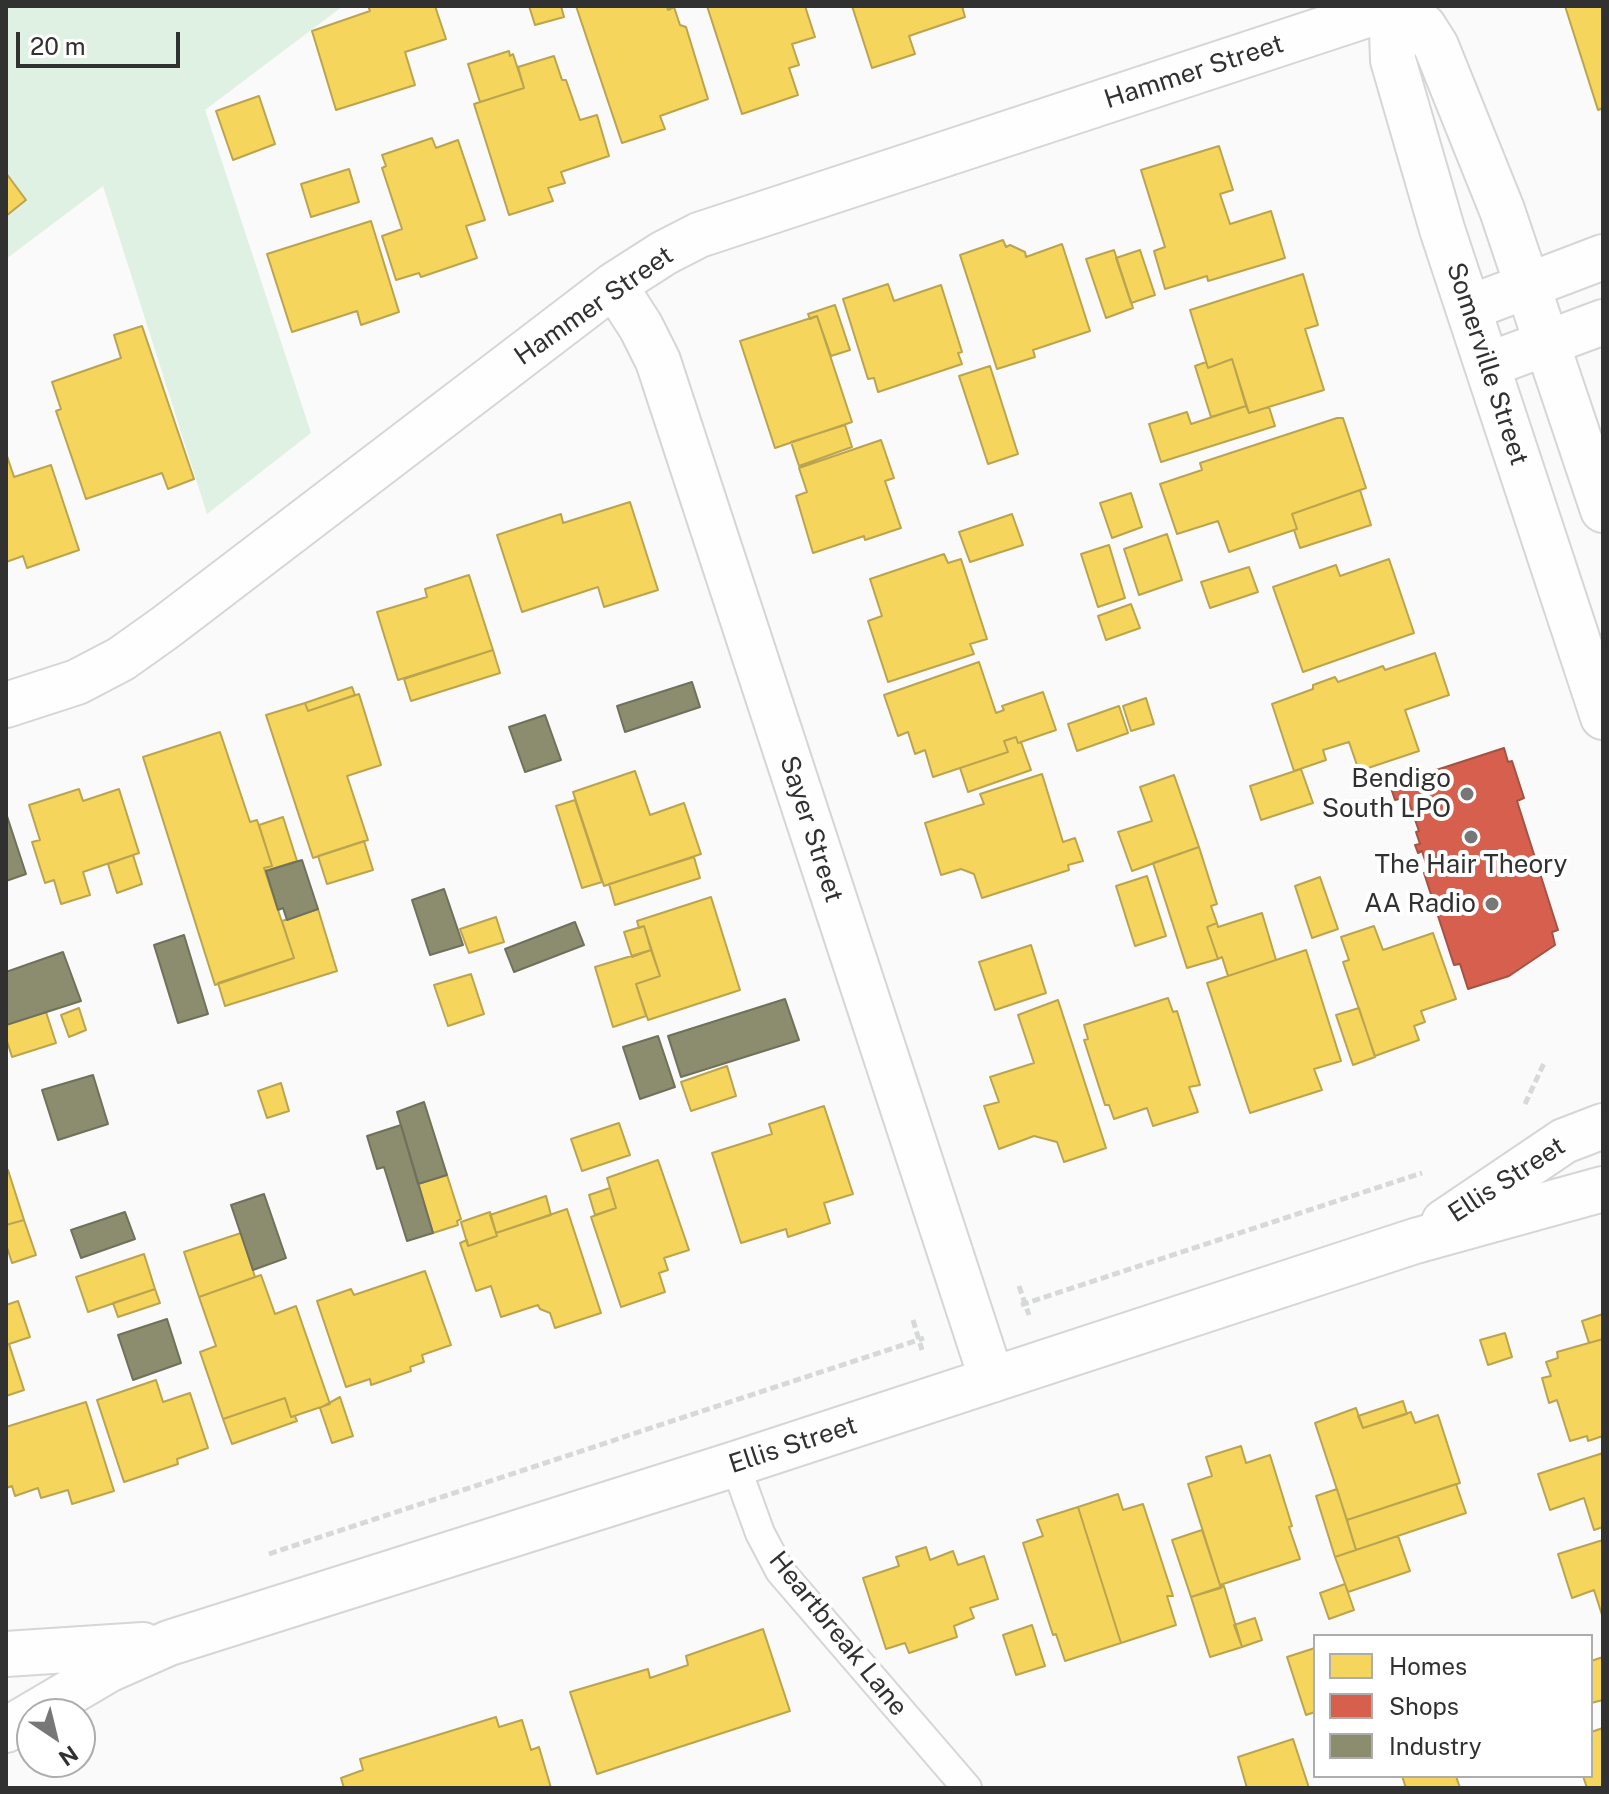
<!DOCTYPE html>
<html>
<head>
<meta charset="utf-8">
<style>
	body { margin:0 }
	#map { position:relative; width:1609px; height:1794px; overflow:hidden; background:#f9faf9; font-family:"Public Sans",sans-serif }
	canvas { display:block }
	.frame { position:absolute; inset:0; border:8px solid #303130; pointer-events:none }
	.legend { position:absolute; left:1313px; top:1634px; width:280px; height:144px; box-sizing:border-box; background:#fff; border:2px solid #acadac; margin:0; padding:10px 14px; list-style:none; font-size:24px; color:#303130 }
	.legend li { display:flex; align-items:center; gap:16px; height:40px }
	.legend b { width:40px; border:2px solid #acadac }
	.north { position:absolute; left:16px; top:1698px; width:80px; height:80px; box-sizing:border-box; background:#fff; border:2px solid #acadac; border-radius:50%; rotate:145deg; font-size:22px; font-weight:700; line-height:32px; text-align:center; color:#303130 }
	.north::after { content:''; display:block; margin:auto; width:28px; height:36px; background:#767776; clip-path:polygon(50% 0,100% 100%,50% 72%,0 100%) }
	.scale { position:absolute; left:16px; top:32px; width:164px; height:36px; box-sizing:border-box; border:4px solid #303130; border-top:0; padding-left:10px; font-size:24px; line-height:28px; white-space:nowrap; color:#303130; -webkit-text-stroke:6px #fff; paint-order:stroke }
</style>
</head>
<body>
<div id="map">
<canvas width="1609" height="1794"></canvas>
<div class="frame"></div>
<ul class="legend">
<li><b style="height:22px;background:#f6d55c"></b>Homes</li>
<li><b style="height:22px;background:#d6604d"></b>Shops</li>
<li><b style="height:22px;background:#8c8c6e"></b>Industry</li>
</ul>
<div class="north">N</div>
<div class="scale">20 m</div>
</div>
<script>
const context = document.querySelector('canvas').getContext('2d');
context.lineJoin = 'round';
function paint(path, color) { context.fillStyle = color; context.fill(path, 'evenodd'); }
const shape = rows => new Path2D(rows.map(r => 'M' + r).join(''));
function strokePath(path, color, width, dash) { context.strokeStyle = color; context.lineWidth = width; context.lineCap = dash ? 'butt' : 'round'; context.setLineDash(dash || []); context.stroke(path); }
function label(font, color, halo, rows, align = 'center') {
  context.font = font + ' "Public Sans",sans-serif'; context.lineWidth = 8; context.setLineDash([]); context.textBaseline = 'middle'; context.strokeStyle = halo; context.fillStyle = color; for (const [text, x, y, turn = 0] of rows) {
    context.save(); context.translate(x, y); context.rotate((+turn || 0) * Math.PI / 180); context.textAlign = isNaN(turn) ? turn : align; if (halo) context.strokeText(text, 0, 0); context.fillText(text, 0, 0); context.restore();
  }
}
paint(shape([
	[6,6,343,6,205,110,311,433,207,514,103,186,6,259]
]), '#dff1e3');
const homes = shape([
	[368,6,435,6,446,39,405,52,415,85,336,110,312,31,370,11,368,6],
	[529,6,561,6,564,17,535,25,529,6],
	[576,6,667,6,668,10,674,7,680,25,686,27,708,99,660,116,665,129,622,143,576,6],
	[707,6,805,6,815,37,792,44,799,65,789,68,798,95,742,114,707,6],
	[852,6,962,6,965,17,909,36,915,54,872,68,852,6],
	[1565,6,1603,6,1603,108,1598,110,1565,6],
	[509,51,510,56,513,54,524,88,480,102,468,64,509,51],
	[554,56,562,80,566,80,580,120,597,115,609,156,561,172,565,183,548,188,553,201,509,215,474,104,524,88,518,67,554,56],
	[259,96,275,144,233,160,216,111,259,96],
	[432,138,436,148,458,140,485,220,466,226,477,258,421,277,419,273,396,280,382,236,402,229,382,168,386,166,382,155,432,138],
	[1219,146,1233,190,1220,194,1230,224,1271,211,1285,258,1208,281,1207,276,1165,289,1154,251,1165,247,1141,170,1219,146],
	[349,169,359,202,311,217,301,184,349,169],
	[6,173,26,200,6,216,6,173],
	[371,221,399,312,361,325,357,311,292,332,267,254,371,221],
	[1003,240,1006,247,1010,245,1025,252,1026,257,1062,244,1090,331,1033,350,1035,357,997,369,960,255,1003,240],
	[1114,250,1133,308,1106,318,1086,259,1114,250],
	[1140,250,1155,295,1131,303,1116,258,1140,250],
	[1303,274,1318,325,1305,329,1324,390,1249,413,1232,359,1208,368,1190,310,1303,274],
	[888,284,894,301,941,285,962,352,958,353,962,364,878,392,874,378,868,379,843,299,888,284],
	[835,305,850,350,831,356,817,316,810,319,808,314,835,305],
	[817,316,852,422,775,448,740,341,817,316],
	[142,326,194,479,168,489,162,473,86,499,56,411,61,409,52,382,121,358,114,335,142,326],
	[1232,359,1246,406,1211,417,1195,366,1206,362,1208,368,1232,359],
	[990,366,1018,454,988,464,959,376,990,366],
	[1246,406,1249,413,1269,407,1275,426,1161,462,1149,424,1187,412,1191,424,1246,406],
	[1337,418,1343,418,1366,488,1292,514,1297,529,1229,552,1218,521,1177,534,1160,484,1202,470,1200,463,1337,418],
	[845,425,852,447,799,466,791,442,845,425],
	[881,440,894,478,885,481,901,528,865,540,864,536,813,553,796,496,807,492,799,468,881,440],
	[6,453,14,477,51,465,79,550,27,568,23,556,6,562,6,453],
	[1360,490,1371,525,1300,548,1294,530,1297,529,1292,514,1360,490],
	[1131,493,1142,527,1112,538,1100,503,1131,493],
	[630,502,658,590,604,607,598,587,522,612,497,535,561,514,563,523,630,502],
	[1012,514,1023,545,970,562,959,532,1012,514],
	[1167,534,1182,580,1139,595,1124,549,1167,534],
	[1109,545,1125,598,1098,607,1081,554,1109,545],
	[944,554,948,563,961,559,987,639,970,644,974,654,888,682,868,621,882,616,870,579,944,554],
	[1389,559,1414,633,1303,672,1273,587,1336,565,1340,576,1389,559],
	[1249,567,1258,592,1210,608,1201,582,1249,567],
	[469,575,493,650,398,680,377,612,427,597,425,589,469,575],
	[1131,604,1140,628,1106,640,1098,616,1131,604],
	[493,650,500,673,411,701,404,679,493,650],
	[1435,653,1449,695,1405,710,1419,751,1359,771,1349,742,1323,750,1326,760,1294,771,1272,704,1313,689,1313,685,1335,677,1338,682,1383,666,1385,670,1435,653],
	[979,662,996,713,1004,710,1002,706,1043,692,1056,730,1018,743,1016,737,1004,741,1008,752,933,777,925,750,915,754,908,732,898,736,884,695,979,662],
	[352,687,355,695,308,711,305,703,352,687],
	[359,694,381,765,347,776,368,840,313,858,266,715,305,703,308,711,359,694],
	[1146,698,1154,724,1131,731,1123,706,1146,698],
	[1119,706,1128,733,1077,751,1068,724,1119,706],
	[220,732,250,822,257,820,272,866,264,868,294,958,215,985,143,757,220,732],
	[1016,737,1018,743,1021,742,1031,770,968,792,960,768,1008,752,1004,741,1016,737],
	[1301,769,1313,803,1261,820,1250,786,1301,769],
	[635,771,650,815,684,803,701,854,604,886,573,792,635,771],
	[1042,774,1063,842,1075,838,1083,861,1068,865,1069,870,982,898,974,874,961,869,941,875,925,823,984,804,980,794,1042,774],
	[1174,775,1199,847,1132,871,1118,832,1152,821,1140,787,1174,775],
	[79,789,83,801,119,789,139,853,83,872,90,895,61,904,54,880,45,883,32,842,40,840,29,805,79,789],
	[575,800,602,882,582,888,556,806,575,800],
	[283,817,297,861,266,871,264,868,272,866,259,825,283,817],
	[364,841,373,870,327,884,318,856,364,841],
	[1199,847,1217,904,1211,906,1217,923,1207,927,1218,959,1187,968,1153,863,1199,847],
	[133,855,142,884,117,893,108,864,133,855],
	[694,857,700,878,615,905,609,884,694,857],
	[1147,876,1166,936,1135,946,1116,886,1147,876],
	[1320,877,1338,929,1312,938,1295,886,1320,877],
	[711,897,740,990,648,1020,636,984,660,976,644,926,639,928,637,921,711,897],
	[318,909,337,971,225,1006,218,983,294,958,282,921,318,909],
	[1262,913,1276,960,1228,976,1222,957,1218,959,1207,927,1217,923,1218,927,1262,913],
	[496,917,504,942,469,953,460,929,496,917],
	[644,926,651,950,632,957,624,932,644,926],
	[1374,926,1383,950,1433,933,1456,999,1421,1011,1425,1022,1414,1026,1419,1040,1375,1056,1343,962,1349,960,1341,937,1374,926],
	[1031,945,1046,993,995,1010,979,962,1031,945],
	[651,950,660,976,636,984,646,1016,613,1027,595,967,651,950],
	[1306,950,1341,1061,1314,1069,1322,1090,1250,1113,1207,983,1306,950],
	[471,974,484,1014,448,1026,434,985,471,974],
	[1168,998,1173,1012,1177,1011,1200,1085,1189,1087,1198,1112,1153,1126,1147,1108,1114,1119,1109,1105,1105,1105,1084,1040,1088,1039,1084,1025,1168,998],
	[1058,1000,1106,1148,1064,1162,1057,1142,1034,1136,999,1149,984,1106,999,1102,990,1077,1034,1063,1018,1015,1058,1000],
	[79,1008,86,1030,69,1037,61,1015,79,1008],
	[1359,1008,1375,1057,1353,1065,1336,1015,1359,1008],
	[46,1012,56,1043,12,1057,6,1038,6,1025,46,1012],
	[727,1066,736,1096,691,1111,681,1082,727,1066],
	[281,1083,289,1111,267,1118,258,1091,281,1083],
	[824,1106,853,1194,824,1203,830,1223,788,1237,786,1229,741,1243,712,1153,772,1134,769,1124,824,1106],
	[619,1123,630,1155,582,1171,571,1139,619,1123],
	[658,1160,689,1250,664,1258,668,1270,659,1273,665,1292,621,1307,591,1217,616,1208,607,1178,658,1160],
	[6,1170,8,1170,24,1220,6,1225,6,1170],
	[447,1175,461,1219,457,1221,458,1225,433,1233,418,1184,447,1175],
	[610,1188,616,1208,595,1215,589,1195,610,1188],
	[546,1196,551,1215,496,1233,490,1215,546,1196],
	[567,1209,601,1313,555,1328,550,1313,540,1309,538,1305,501,1317,491,1286,476,1291,460,1243,467,1240,468,1246,497,1236,496,1233,567,1209],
	[490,1212,497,1236,468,1246,461,1222,490,1212],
	[24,1220,36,1255,12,1263,6,1244,6,1225,24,1220],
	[241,1233,255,1277,199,1297,184,1252,241,1233],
	[144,1254,155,1289,88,1312,76,1277,144,1254],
	[425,1271,451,1345,422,1355,424,1362,410,1367,411,1371,371,1385,370,1379,346,1387,317,1301,351,1289,354,1295,425,1271],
	[261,1275,275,1314,296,1306,330,1404,291,1417,285,1398,223,1419,200,1352,216,1346,199,1297,261,1275],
	[155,1289,160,1303,118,1317,113,1303,155,1289],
	[18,1301,30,1337,9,1344,24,1390,6,1396,6,1305,18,1301],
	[1603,1314,1603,1339,1589,1343,1582,1321,1603,1314],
	[1505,1333,1512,1357,1488,1365,1480,1340,1505,1333],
	[1603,1339,1603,1436,1588,1441,1587,1436,1570,1441,1557,1400,1549,1403,1542,1378,1551,1376,1546,1362,1558,1358,1557,1352,1603,1339],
	[156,1380,163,1402,190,1393,208,1448,177,1459,178,1464,124,1482,97,1400,156,1380],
	[340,1397,353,1436,332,1443,320,1408,340,1397],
	[285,1398,291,1417,295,1416,297,1421,232,1444,223,1419,285,1398],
	[1403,1401,1407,1414,1363,1428,1358,1416,1403,1401],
	[86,1402,114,1491,72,1504,68,1490,41,1498,38,1488,15,1496,12,1486,6,1488,6,1427,86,1402],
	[1356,1408,1363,1428,1411,1412,1415,1423,1438,1415,1460,1483,1347,1520,1315,1423,1356,1408],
	[1241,1446,1246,1463,1270,1455,1292,1526,1289,1527,1300,1559,1220,1585,1188,1484,1212,1476,1206,1457,1241,1446],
	[1603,1453,1603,1527,1594,1530,1584,1498,1550,1510,1538,1474,1603,1453],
	[1456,1484,1466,1513,1356,1550,1347,1520,1456,1484],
	[1337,1489,1356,1550,1335,1557,1316,1496,1337,1489],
	[1118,1494,1123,1510,1143,1504,1173,1596,1167,1596,1176,1625,1121,1643,1078,1507,1118,1494],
	[1078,1507,1121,1643,1065,1661,1056,1634,1053,1635,1023,1543,1043,1536,1037,1520,1078,1507],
	[1202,1530,1221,1588,1191,1597,1172,1540,1202,1530],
	[1398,1536,1410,1571,1348,1592,1335,1557,1398,1536],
	[1603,1540,1603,1618,1594,1590,1572,1598,1558,1554,1603,1540],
	[926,1547,930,1560,953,1551,958,1565,984,1556,998,1599,970,1608,974,1618,954,1626,957,1637,909,1653,905,1643,886,1649,863,1578,899,1566,896,1557,926,1547],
	[1345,1584,1354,1610,1329,1619,1320,1593,1345,1584],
	[1224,1586,1242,1647,1210,1657,1191,1597,1224,1586],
	[1255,1618,1262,1640,1242,1647,1234,1625,1255,1618],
	[1032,1625,1045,1666,1016,1675,1003,1635,1032,1625],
	[763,1629,790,1711,597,1774,570,1692,648,1669,650,1678,688,1665,686,1656,763,1629],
	[1315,1648,1315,1712,1306,1715,1287,1657,1315,1648],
	[1603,1657,1603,1700,1591,1703,1591,1661,1603,1657],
	[496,1717,499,1727,522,1720,531,1750,539,1747,551,1788,344,1788,341,1778,363,1770,360,1759,496,1717],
	[1603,1728,1603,1788,1587,1788,1583,1776,1591,1776,1591,1732,1603,1728],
	[1293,1739,1309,1788,1247,1788,1238,1757,1293,1739],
	[1402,1776,1456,1776,1460,1788,1406,1788,1402,1776]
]);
paint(homes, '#f6d55c');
strokePath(homes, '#bba44f', 2);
const shops = shape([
	[1504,748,1508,762,1512,761,1524,798,1517,801,1558,930,1552,932,1555,945,1509,976,1468,989,1460,964,1454,965,1424,873,1429,872,1422,851,1418,853,1415,845,1420,844,1416,832,1419,831,1407,797,1395,800,1390,785,1504,748]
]);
paint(shops, '#d6604d');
strokePath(shops, '#a45244', 2);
const industry = shape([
	[692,682,700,707,625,732,617,706,692,682],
	[545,715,561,760,525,772,509,727,545,715],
	[6,813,26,874,6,881,6,813],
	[302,860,318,909,287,920,283,908,278,910,266,871,302,860],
	[444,889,463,945,430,955,412,900,444,889],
	[575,922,584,945,514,972,505,949,575,922],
	[184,935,208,1014,178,1023,154,945,184,935],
	[63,952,81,1001,6,1025,6,972,63,952],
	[785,999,799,1040,681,1077,668,1036,785,999],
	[658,1036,675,1087,640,1099,623,1047,658,1036],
	[93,1075,108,1124,58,1140,42,1090,93,1075],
	[424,1102,447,1175,418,1184,397,1112,424,1102],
	[401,1125,433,1233,407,1241,384,1167,377,1169,367,1136,401,1125],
	[264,1194,286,1258,253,1270,231,1205,264,1194],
	[125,1212,135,1239,81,1258,71,1230,125,1212],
	[167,1319,181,1363,133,1380,118,1335,167,1319]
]);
paint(industry, '#8c8c6e');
strokePath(industry, '#70715b', 2);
const service = shape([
	[735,1464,760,1533,780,1571,967,1788]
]);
const minor = shape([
	[614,285,641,327,658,361,992,1380],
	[1469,308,1603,257],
	[1488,365,1603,322],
	[6,705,77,682,121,659,166,627,614,285,664,253,699,235,1394,6],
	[1444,1222,1564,1141,1603,1126],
	[6,1654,143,1645],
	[6,1730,108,1670,169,1643,735,1464,1415,1241,1603,1189]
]);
const tertiary = shape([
	[1399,6,1392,31,1393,60,1442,229,1603,717],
	[1401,6,1424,27,1436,46,1502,210,1603,510]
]);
strokePath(service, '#d5d6d5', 32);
strokePath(minor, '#d5d6d5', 48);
strokePath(tertiary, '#d5d6d5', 48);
strokePath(shape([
	[1525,1104,1545,1061],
	[1019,1286,1029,1315],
	[1021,1305,1422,1173],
	[913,1320,922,1350],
	[269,1554,924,1338]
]), '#d7d8d8', 5, [8, 4]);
strokePath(service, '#fefefe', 28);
strokePath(minor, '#fefefe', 44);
strokePath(tertiary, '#fefefe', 44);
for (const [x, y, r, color] of [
	[1467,794,8,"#767776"],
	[1471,837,8,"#767776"],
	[1492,904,8,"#767776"]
]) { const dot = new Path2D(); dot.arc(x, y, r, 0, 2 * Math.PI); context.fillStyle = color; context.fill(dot); strokePath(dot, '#fff', 3); }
label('26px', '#303130', '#fff', [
	["Hammer Street",1194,72,-18],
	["Hammer Street",594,306,-35],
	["Somerville Street",1487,364,72],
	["Sayer Street",811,829,72],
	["Ellis Street",1507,1180,-33],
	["Ellis Street",793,1445,-18],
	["Heartbreak Lane",838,1634,51]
]);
label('26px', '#303130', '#fff', [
	["Bendigo",1451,779],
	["South LPO",1451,809],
	["The Hair Theory",1471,865,"center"],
	["AA Radio",1476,904]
], 'right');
</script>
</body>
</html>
